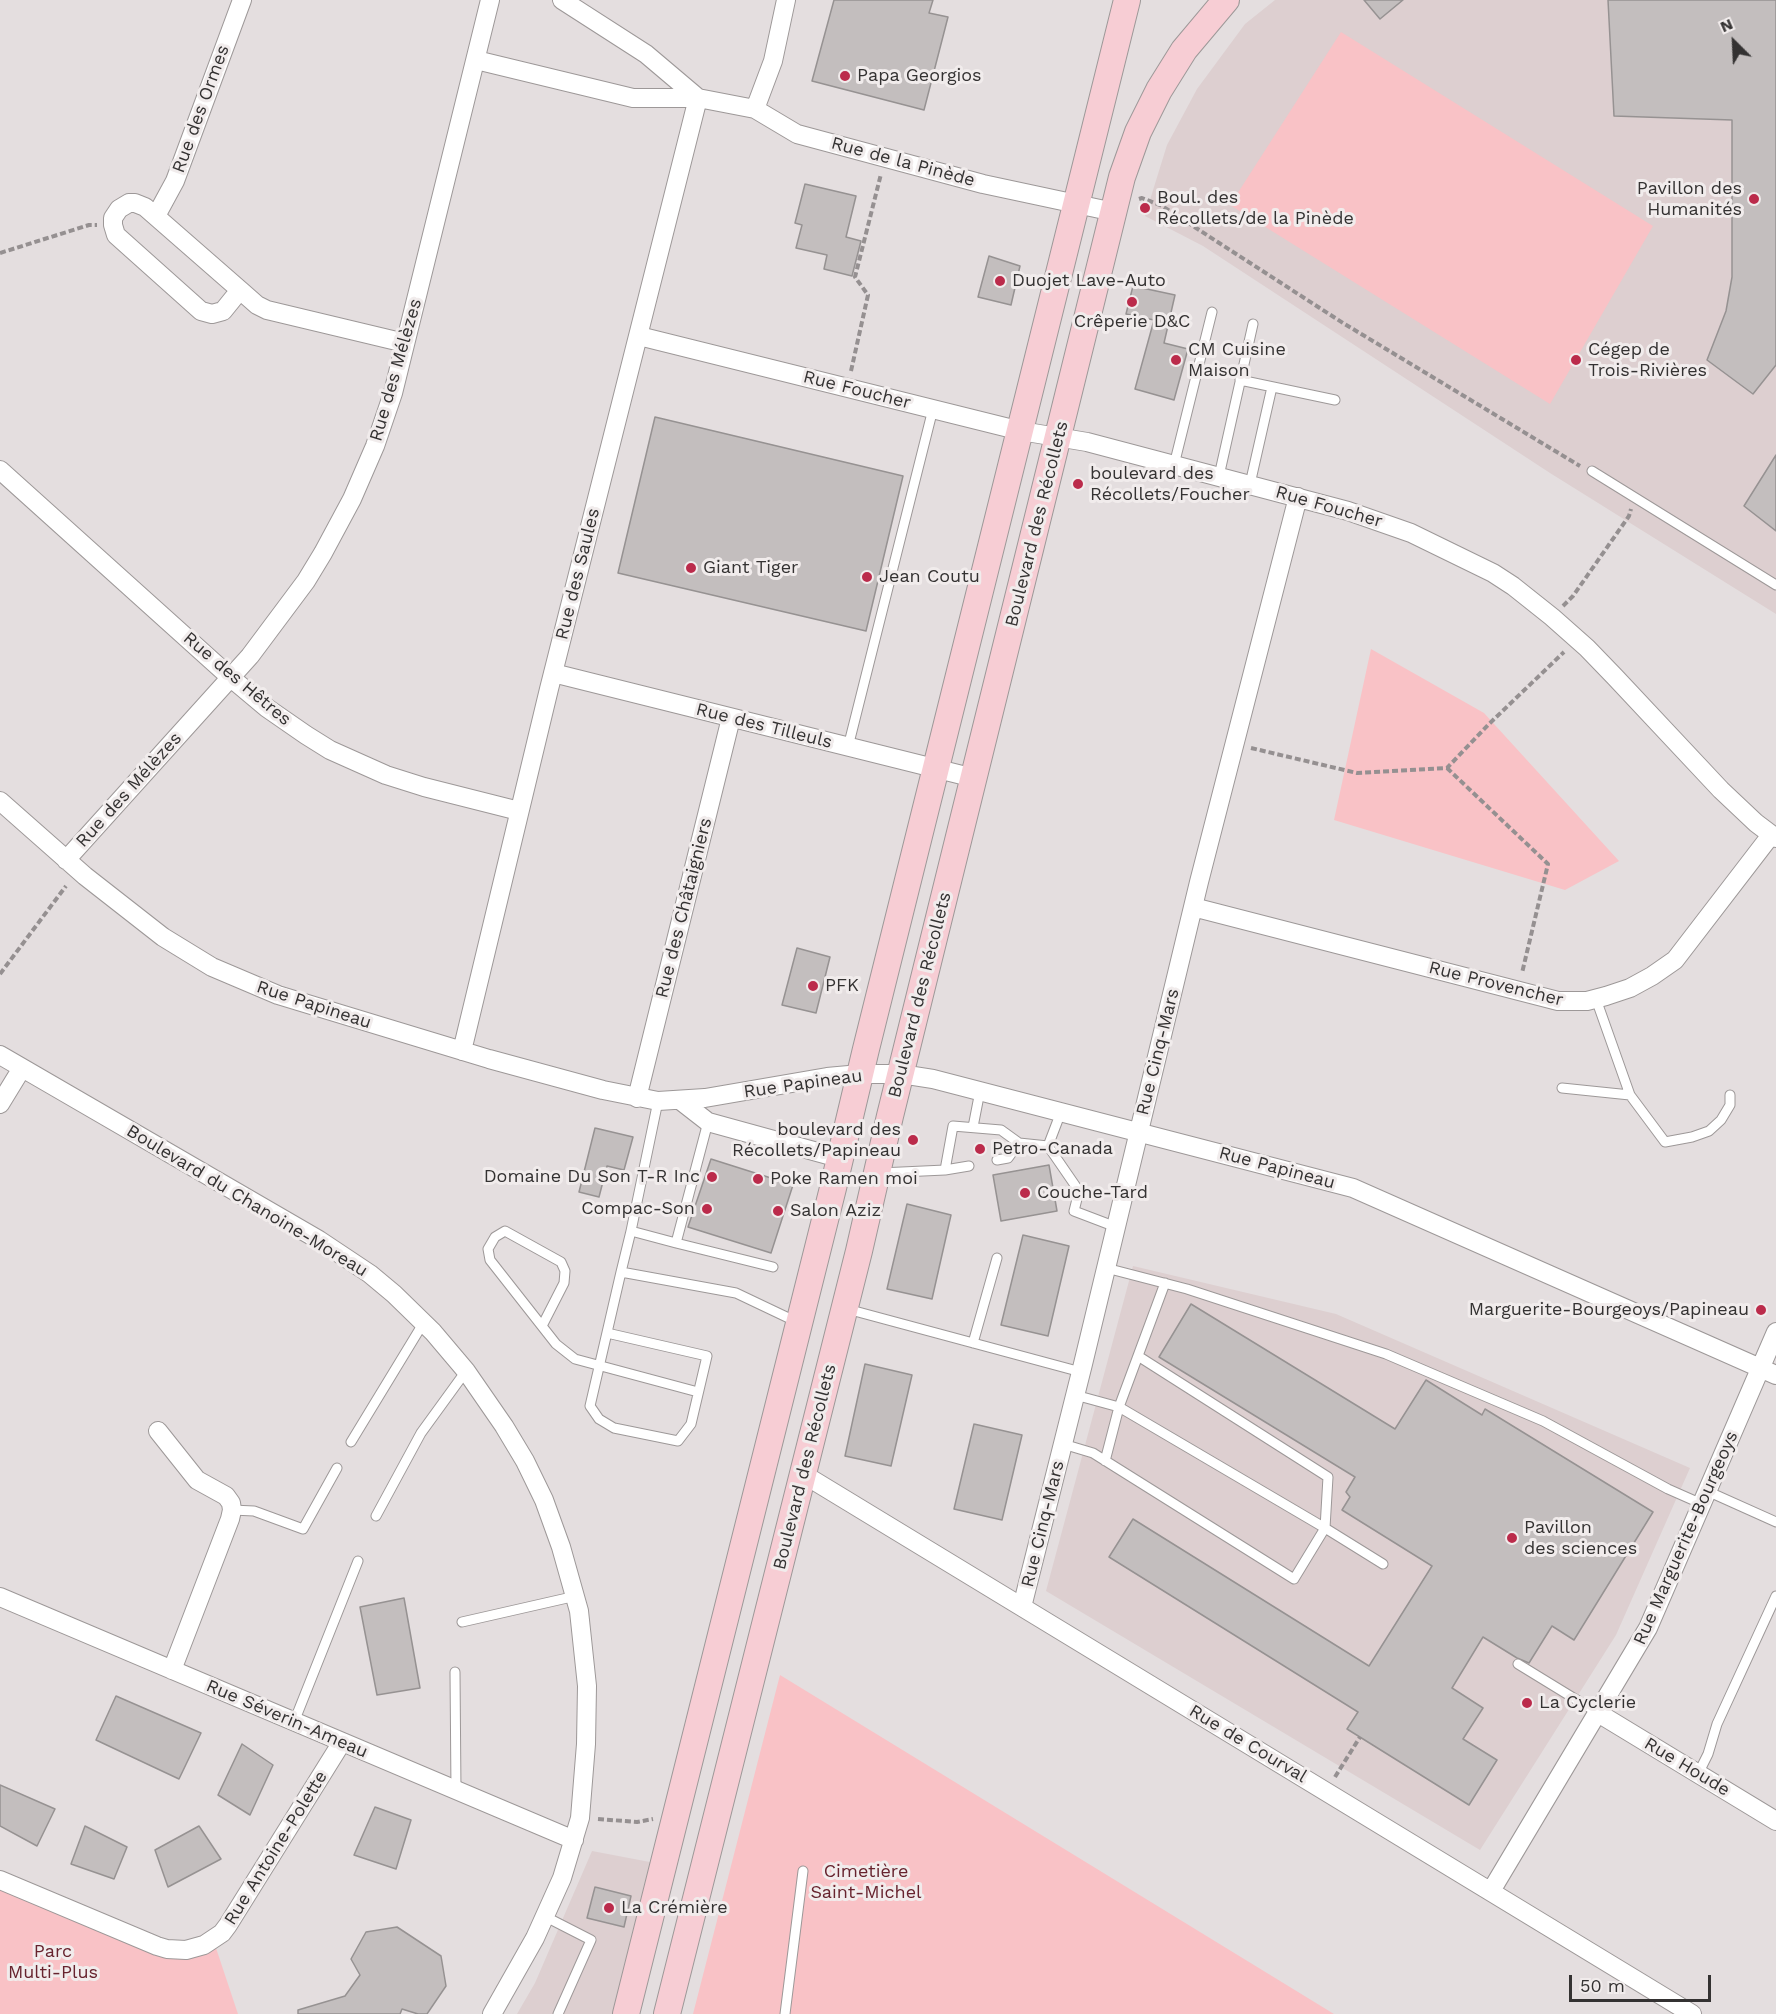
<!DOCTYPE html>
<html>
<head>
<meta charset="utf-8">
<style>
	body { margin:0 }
	#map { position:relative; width:1776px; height:2014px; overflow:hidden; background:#e4dedf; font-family:"Work Sans",sans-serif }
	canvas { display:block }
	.north { position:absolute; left:1704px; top:12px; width:60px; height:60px; -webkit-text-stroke:4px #f1ecec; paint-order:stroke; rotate:336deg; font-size:16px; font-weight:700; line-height:24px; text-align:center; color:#343232 }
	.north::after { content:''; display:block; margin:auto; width:21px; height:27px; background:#343232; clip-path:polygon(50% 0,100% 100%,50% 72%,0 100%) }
	.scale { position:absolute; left:1569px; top:1975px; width:142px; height:27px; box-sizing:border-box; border:3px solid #343232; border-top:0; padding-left:8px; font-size:18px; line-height:21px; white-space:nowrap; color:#343232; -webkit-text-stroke:4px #f1ecec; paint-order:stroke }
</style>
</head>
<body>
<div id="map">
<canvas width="1776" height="2014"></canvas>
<div class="north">N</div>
<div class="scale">50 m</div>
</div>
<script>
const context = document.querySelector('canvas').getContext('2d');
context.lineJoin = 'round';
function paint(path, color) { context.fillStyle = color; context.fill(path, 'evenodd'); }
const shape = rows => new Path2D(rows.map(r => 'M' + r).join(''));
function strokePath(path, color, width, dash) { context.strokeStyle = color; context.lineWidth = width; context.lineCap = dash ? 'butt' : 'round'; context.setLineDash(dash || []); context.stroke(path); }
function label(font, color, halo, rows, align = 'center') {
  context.font = font + ' "Work Sans",sans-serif'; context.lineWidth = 6; context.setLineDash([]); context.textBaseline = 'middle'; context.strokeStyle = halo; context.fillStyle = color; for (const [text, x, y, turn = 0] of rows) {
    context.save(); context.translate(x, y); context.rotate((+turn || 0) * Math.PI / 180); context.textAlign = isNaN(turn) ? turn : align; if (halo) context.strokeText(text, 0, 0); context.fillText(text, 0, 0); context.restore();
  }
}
paint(shape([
	[1275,0,1776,0,1776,614,1550,473,1203,246,1145,216,1167,145,1197,89,1245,24],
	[1133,1266,1336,1314,1690,1468,1616,1635,1480,1850,1046,1591],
	[592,1851,655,1863,616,2014,517,2014,535,1983]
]), '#ddcfd0');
paint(shape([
	[1341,32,1653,226,1550,404,1230,205],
	[1371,649,1484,713,1619,861,1565,890,1334,820],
	[780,1675,1334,2014,693,2014],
	[0,1883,154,1949,214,1942,238,2014,0,2014]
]), '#f9c2c6');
const building = shape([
	[834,0,933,0,929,13,948,17,924,110,812,81,834,0],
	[1364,0,1403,0,1380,19,1364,0],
	[1608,0,1776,0,1776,365,1753,394,1707,360,1726,311,1732,277,1732,120,1614,116,1608,0],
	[805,184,856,196,846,237,861,241,852,276,824,269,827,255,796,248,802,225,795,223,805,184],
	[989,256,1020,266,1011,305,978,297,989,256],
	[1133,286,1175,295,1164,343,1188,349,1174,400,1135,389,1154,320,1126,314,1133,286],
	[655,417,903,476,866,631,618,573,655,417],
	[1776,455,1776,531,1744,506,1776,455],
	[797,948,830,957,816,1013,782,1005,797,948],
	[595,1128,633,1137,624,1170,607,1166,599,1197,579,1192,595,1128],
	[711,1159,793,1185,771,1253,688,1227,711,1159],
	[1049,1165,1057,1211,1001,1221,993,1175,1049,1165],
	[907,1204,951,1215,932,1299,887,1289,907,1204],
	[1023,1235,1069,1246,1048,1336,1001,1325,1023,1235],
	[1191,1304,1395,1429,1426,1380,1482,1415,1485,1409,1653,1512,1574,1640,1552,1626,1529,1663,1517,1658,1483,1637,1452,1688,1483,1708,1463,1739,1497,1760,1469,1805,1347,1729,1358,1712,1109,1557,1133,1519,1369,1666,1432,1566,1342,1510,1350,1497,1346,1492,1355,1477,1159,1357,1191,1304],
	[865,1364,912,1375,891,1466,845,1456,865,1364],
	[974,1424,1022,1435,1002,1520,954,1509,974,1424],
	[404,1598,420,1688,377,1695,360,1607,404,1598],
	[116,1696,201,1733,179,1779,96,1740,116,1696],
	[242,1744,273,1765,250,1815,218,1795,242,1744],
	[0,1785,55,1809,37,1846,0,1826,0,1785],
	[375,1807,411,1820,396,1869,354,1855,375,1807],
	[85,1826,127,1847,114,1879,71,1864,85,1826],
	[199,1826,221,1859,168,1887,155,1850,199,1826],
	[595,1887,631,1896,624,1927,587,1918,595,1887],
	[397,1927,441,1956,446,1986,427,2014,418,2014,402,2009,400,2014,298,2014,298,2010,345,1996,360,1975,351,1959,366,1932,397,1927]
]);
paint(building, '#c3bebe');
strokePath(building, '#969292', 1.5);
const lane = shape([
	[1240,380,1335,400],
	[1174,465,1212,312],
	[1592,471,1776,585],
	[1219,476,1253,324],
	[1250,484,1272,387],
	[848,747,933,409],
	[1562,1088,1630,1095,1596,999],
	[1630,1095,1665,1142,1692,1137,1709,1131,1721,1120,1730,1105,1730,1095],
	[658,1101,631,1231,621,1272,736,1293,797,1322],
	[973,1127,980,1091],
	[1048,1146,1079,1191,1074,1211,1116,1227],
	[997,1160,1008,1158,1019,1143],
	[945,1170,969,1166],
	[880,1173,945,1170,953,1126,1001,1130,1019,1143,1048,1146,1061,1112],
	[631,1231,676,1243,708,1122],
	[676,1243,773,1267],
	[1106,1268,1187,1289,1386,1354,1543,1421,1668,1489,1702,1504],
	[847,1309,1081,1372],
	[542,1326,564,1283,565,1271,561,1262,505,1231,495,1237,488,1249,490,1260,556,1344,575,1359,698,1392],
	[607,1333,707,1356,691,1424,678,1441,614,1428,599,1419,590,1406,621,1272],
	[973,1343,997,1258],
	[1138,1356,1328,1477,1325,1528,1383,1564],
	[351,1442,424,1322],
	[1063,1444,1093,1453,1294,1579,1325,1528,1119,1407,1075,1395],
	[1105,1461,1119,1407,1165,1283],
	[1707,1491,1776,1522],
	[232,1510,254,1511,303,1529,337,1468],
	[376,1516,421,1433,466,1371],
	[462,1622,576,1596],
	[1518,1664,1598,1713],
	[455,1672,456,1791],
	[294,1722,358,1561],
	[1698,1774,1708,1754,1717,1724,1776,1596],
	[546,1917,591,1940,558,2014],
	[785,2014,803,1871]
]);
const street = shape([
	[562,0,646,54,698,98],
	[476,60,633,98,698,98,755,109,797,134,983,184,1114,212],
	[755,109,773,61,786,0],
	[129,203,135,203,145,207,240,290,223,311,212,314,201,311,116,235,113,225,113,218,119,209,129,203],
	[156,216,175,181,242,0],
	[240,290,257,305,267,310,405,343],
	[639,336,1021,431,1087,442,1348,511,1411,533,1493,573,1513,586,1552,617,1587,648,1615,677,1721,790,1756,823,1776,838],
	[0,470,230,677,267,708,306,735,330,750,386,775,424,787,519,811],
	[553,673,974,778],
	[0,801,85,876,163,937,212,967,278,995,489,1059,603,1090,658,1101,705,1098,827,1077,860,1074,901,1074,933,1079,1353,1188,1776,1375],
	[66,860,250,656,306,581,323,553,352,499,375,446,393,393,490,0],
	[1193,907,1558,1001,1587,1001,1606,996,1630,988,1652,976,1675,960,1771,835],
	[462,1051,549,689,698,98],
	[0,1055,319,1240,370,1274,394,1294,433,1332,466,1371,504,1426,525,1461,544,1500,561,1547,579,1611,587,1686,586,1744,580,1818,562,1878,535,1938,492,2014],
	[637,1098,731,718],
	[681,1101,708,1122,839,1158],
	[0,1104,22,1068],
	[158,1431,197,1480,226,1496,231,1503,232,1510,230,1519,172,1670],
	[803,1474,1692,2014],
	[0,1597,574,1840],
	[1022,1607,1083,1364,1199,882,1298,497],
	[1598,1713,1776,1821],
	[0,1880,157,1946,167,1949,186,1950,204,1945,222,1933,228,1925,342,1742],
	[1491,1891,1648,1628,1776,1332]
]);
const secondary = shape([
	[626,2014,833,1188,866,1049,1127,0],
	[667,2014,859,1251,890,1116,1122,177,1138,132,1159,90,1184,50,1226,0]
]);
strokePath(lane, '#9d9898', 11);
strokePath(street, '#9d9898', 20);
strokePath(secondary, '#9d9898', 28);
strokePath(shape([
	[1139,199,1142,198,1162,206,1343,323,1580,466],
	[0,253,89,225,97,225],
	[851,371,868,295,855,277,881,174],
	[1563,606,1573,596,1629,516,1631,509],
	[1251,748,1357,773,1447,768,1489,724,1564,652],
	[1447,768,1548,864,1522,973],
	[0,974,66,886],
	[1335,1777,1360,1737],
	[598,1819,637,1822,653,1819]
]), '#959091', 4, [6, 3]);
strokePath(lane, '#fff', 9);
strokePath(street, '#fff', 18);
strokePath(secondary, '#f7cdd4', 26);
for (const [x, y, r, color] of [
	[845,76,6,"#bb2b4b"],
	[1754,199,6,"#bb2b4b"],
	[1145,208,6,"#bb2b4b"],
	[1000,281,6,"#bb2b4b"],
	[1132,302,6,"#bb2b4b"],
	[1176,360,6,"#bb2b4b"],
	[1576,360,6,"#bb2b4b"],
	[1078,484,6,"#bb2b4b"],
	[691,568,6,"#bb2b4b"],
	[867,577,6,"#bb2b4b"],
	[813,986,6,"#bb2b4b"],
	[913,1140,6,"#bb2b4b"],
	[980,1149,6,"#bb2b4b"],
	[712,1177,6,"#bb2b4b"],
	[758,1179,6,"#bb2b4b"],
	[1025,1193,6,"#bb2b4b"],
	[707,1209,6,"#bb2b4b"],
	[778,1211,6,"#bb2b4b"],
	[1761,1310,6,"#bb2b4b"],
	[1512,1538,6,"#bb2b4b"],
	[1527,1703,6,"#bb2b4b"],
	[609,1908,6,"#bb2b4b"]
]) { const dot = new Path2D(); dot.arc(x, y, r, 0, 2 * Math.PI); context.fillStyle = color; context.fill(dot); strokePath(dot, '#f1ecec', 2); }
label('18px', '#343232', '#f1ecec', [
	["Papa Georgios",857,76],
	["Pavillon des",1742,189,"right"],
	["Humanités",1742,210,"right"],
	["Boul. des",1157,198],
	["Récollets/de la Pinède",1157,219],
	["Duojet Lave-Auto",1012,281],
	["Crêperie D&C",1132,322,"center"],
	["CM Cuisine",1188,350],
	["Maison",1188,371],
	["Cégep de",1588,350],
	["Trois-Rivières",1588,371],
	["boulevard des",1090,474],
	["Récollets/Foucher",1090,495],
	["Giant Tiger",703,568],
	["Jean Coutu",879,577],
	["PFK",825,986],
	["boulevard des",901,1130,"right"],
	["Récollets/Papineau",901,1151,"right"],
	["Petro-Canada",992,1149],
	["Domaine Du Son T-R Inc",700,1177,"right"],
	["Poke Ramen moi",770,1179],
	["Couche-Tard",1037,1193],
	["Compac-Son",695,1209,"right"],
	["Salon Aziz",790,1211],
	["Marguerite-Bourgeoys/Papineau",1749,1310,"right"],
	["Pavillon",1524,1528],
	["des sciences",1524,1549],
	["La Cyclerie",1539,1703],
	["La Crémière",621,1908]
], 'left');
label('18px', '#343232', '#f1ecec', [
	["Rue des Ormes",201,109,-70],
	["Rue de la Pinède",903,162,15],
	["Rue des Mélèzes",396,370,-74],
	["Rue Foucher",857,390,14],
	["Rue Foucher",1329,507,16],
	["Boulevard des Récollets",1037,524,-76],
	["Rue des Saules",578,574,-76],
	["Rue des Hêtres",237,679,40],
	["Rue des Tilleuls",764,726,14],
	["Rue des Mélèzes",129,790,-48],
	["Rue des Châtaigniers",684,908,-76],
	["Rue Provencher",1496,984,14],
	["Boulevard des Récollets",920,995,-76],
	["Rue Papineau",314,1005,18],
	["Rue Cinq-Mars",1158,1052,-76],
	["Rue Papineau",803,1084,-8],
	["Rue Papineau",1277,1168,15],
	["Boulevard du Chanoine-Moreau",247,1201,31],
	["Boulevard des Récollets",805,1467,-76],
	["Rue Cinq-Mars",1043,1524,-76],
	["Rue Marguerite-Bourgeoys",1686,1538,-66],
	["Rue Séverin-Ameau",287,1719,23],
	["Rue de Courval",1248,1744,31],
	["Rue Houde",1687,1767,31],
	["Rue Antoine-Polette",276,1848,-58]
]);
label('18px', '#67232e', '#f1ecec', [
	["Cimetière",866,1872],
	["Saint-Michel",866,1893],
	["Parc",53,1952],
	["Multi-Plus",53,1973]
]);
</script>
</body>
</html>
